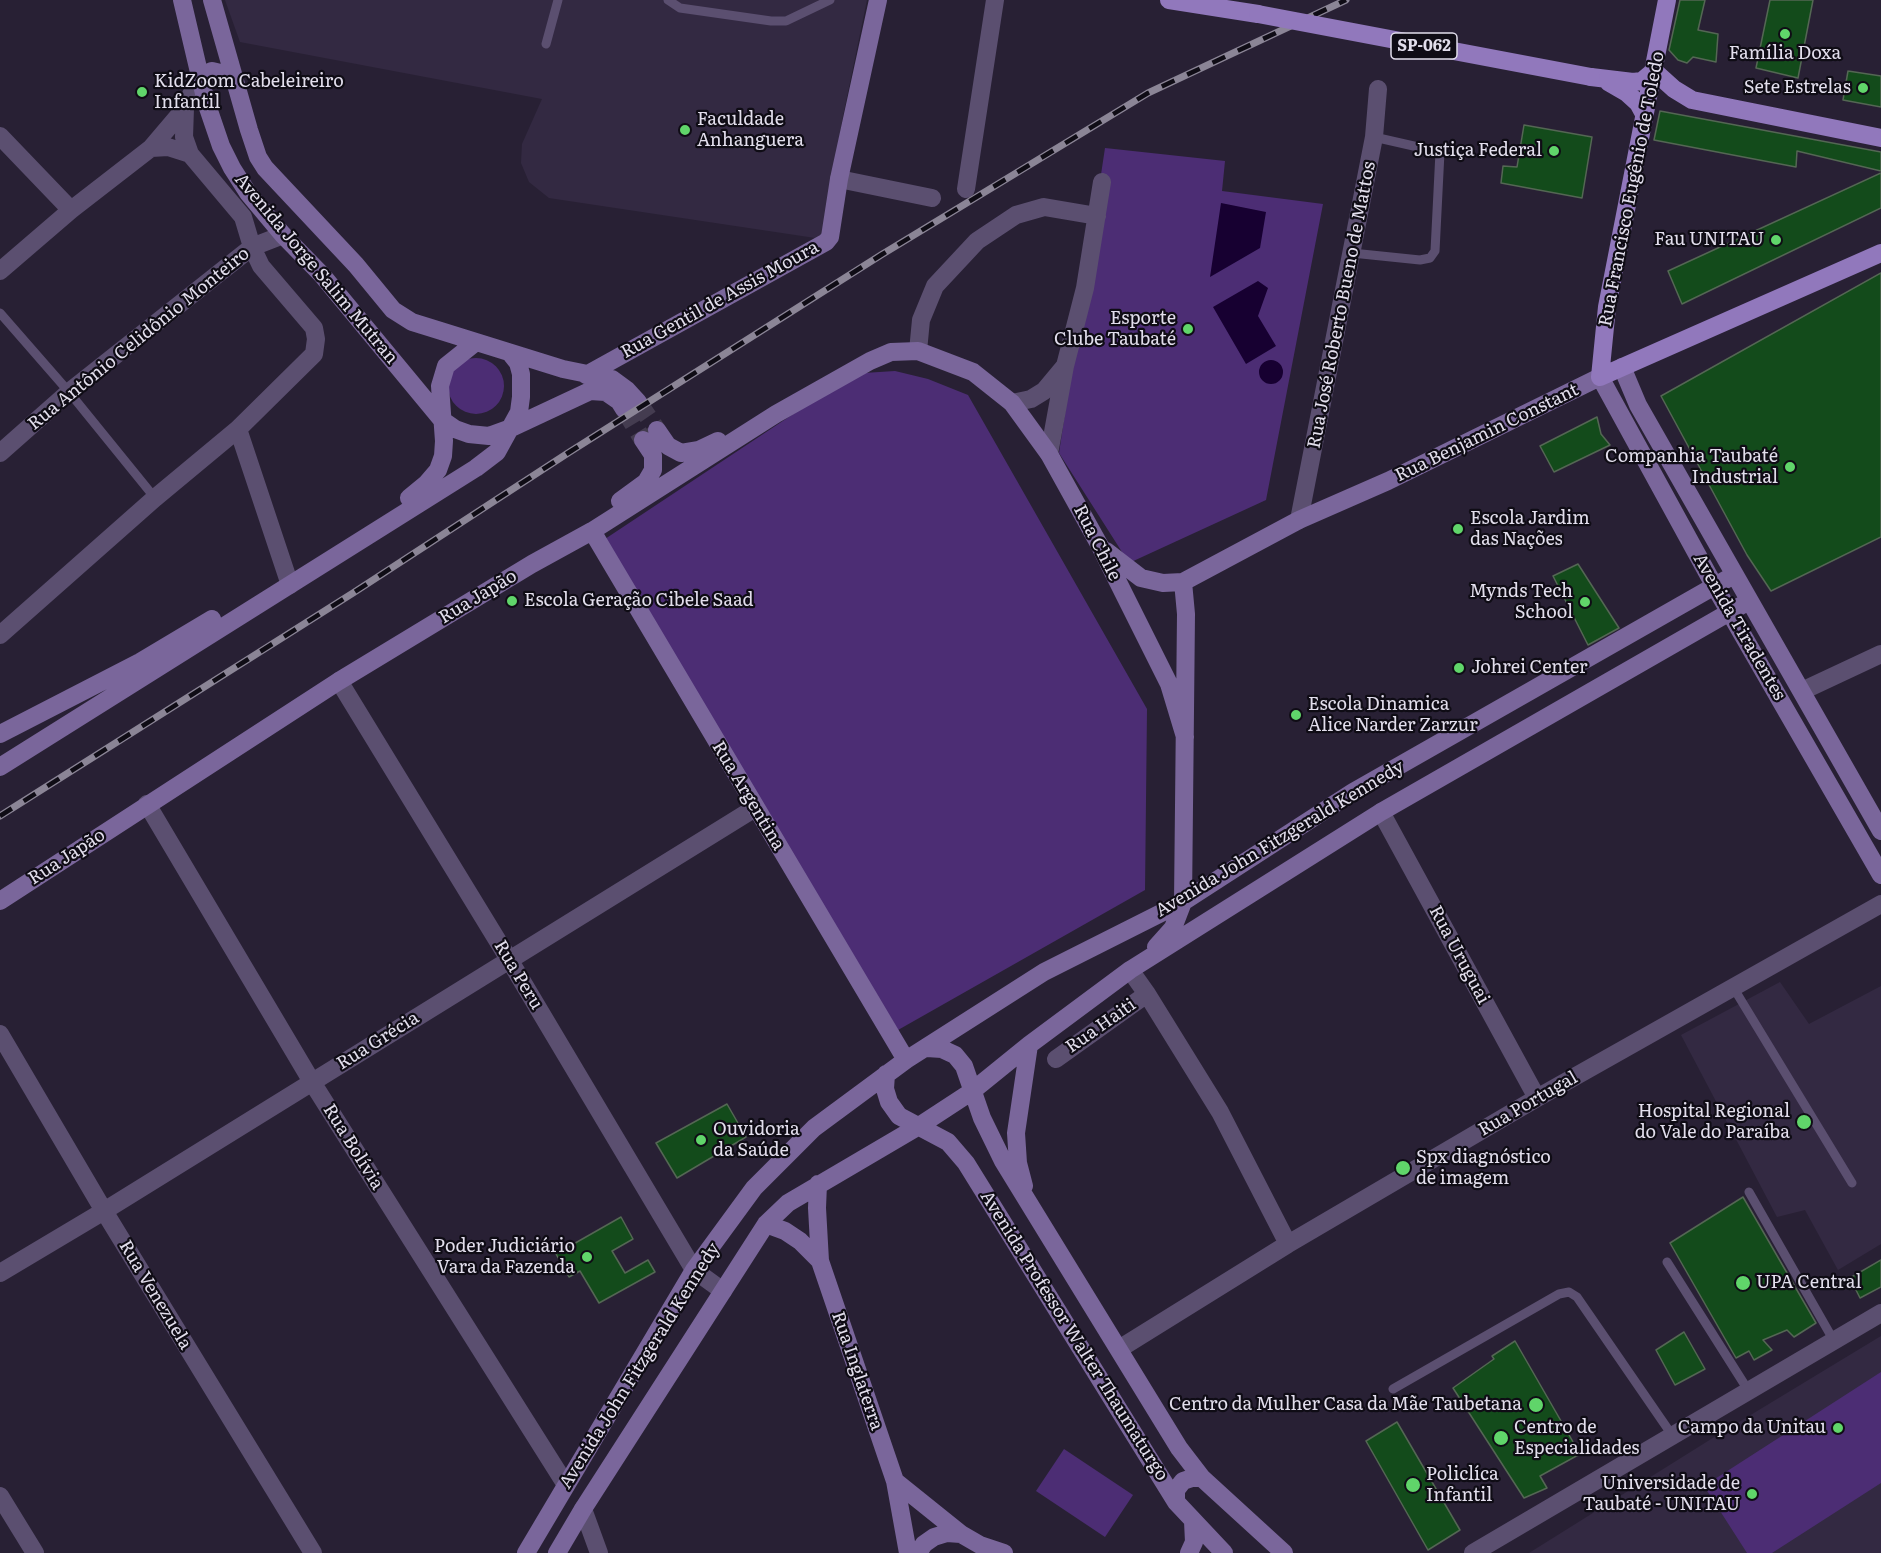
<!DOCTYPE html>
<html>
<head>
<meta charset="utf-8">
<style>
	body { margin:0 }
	canvas { display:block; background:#282034 }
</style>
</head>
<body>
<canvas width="1881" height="1553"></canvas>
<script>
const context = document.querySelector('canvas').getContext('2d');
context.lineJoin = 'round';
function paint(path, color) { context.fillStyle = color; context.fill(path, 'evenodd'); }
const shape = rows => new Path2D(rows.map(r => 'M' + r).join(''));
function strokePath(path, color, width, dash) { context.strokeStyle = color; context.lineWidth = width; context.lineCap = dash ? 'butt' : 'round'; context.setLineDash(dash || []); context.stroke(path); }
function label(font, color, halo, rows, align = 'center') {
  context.font = font + ' Literata,serif'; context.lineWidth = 4.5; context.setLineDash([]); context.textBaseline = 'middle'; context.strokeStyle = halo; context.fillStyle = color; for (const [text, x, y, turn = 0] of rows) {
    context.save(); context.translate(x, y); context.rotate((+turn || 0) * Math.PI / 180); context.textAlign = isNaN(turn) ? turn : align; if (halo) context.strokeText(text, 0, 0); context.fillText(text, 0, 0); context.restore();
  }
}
paint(shape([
	[225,0,867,0,843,116,822,239,549,198,529,182,521,163,522,144,542,99,240,42],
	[1780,982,1809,1024,1881,986,1881,1244,1838,1270,1805,1210,1777,1217,1681,1035],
	[1881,1336,1881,1553,1529,1553,1716,1436]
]), '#332942');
paint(shape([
	[1105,148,1225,161,1222,191,1323,204,1266,500,1129,563,1059,453],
	'448 386a28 28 0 1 1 56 0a28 28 0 1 1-56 0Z',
	[895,371,928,379,968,395,1147,709,1145,890,898,1030,605,539,834,387,864,373],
	[1881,1372,1881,1483,1772,1553,1747,1553,1704,1486],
	[1064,1449,1133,1495,1105,1537,1036,1491]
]), '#4c2d74');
paint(shape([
	[1221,203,1266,212,1260,248,1210,277],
	[1258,281,1268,288,1258,316,1276,346,1246,364,1213,307],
	'1259 372a12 12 0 1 1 24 0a12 12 0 1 1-24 0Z'
]), '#170031');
const building = shape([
	[1680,0,1705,0,1698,30,1718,34,1716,62,1693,57,1687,63,1678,60,1669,50,1680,0],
	[1770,0,1813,0,1798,78,1756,68,1770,0],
	[1848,71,1881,76,1881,107,1843,100,1848,71],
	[1660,111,1881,152,1881,171,1797,151,1796,167,1654,140,1660,111],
	[1524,125,1592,137,1582,198,1501,183,1503,166,1517,167,1524,125],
	[1881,173,1881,208,1682,304,1668,271,1881,173],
	[1881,273,1881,537,1771,591,1747,555,1661,396,1881,273],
	[1597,417,1601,434,1610,445,1554,472,1540,446,1597,417],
	[1578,564,1619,628,1588,645,1553,576,1578,564],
	[727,1104,746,1137,677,1178,656,1143,727,1104],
	[1743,1197,1816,1323,1794,1337,1787,1330,1763,1340,1772,1350,1754,1360,1749,1351,1736,1358,1670,1243,1743,1197],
	[621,1217,633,1239,612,1251,625,1273,648,1260,655,1272,599,1303,580,1271,569,1277,556,1254,621,1217],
	[1881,1260,1881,1287,1860,1298,1850,1278,1881,1260],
	[1684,1332,1705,1369,1675,1385,1656,1350,1684,1332],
	[1515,1341,1580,1454,1540,1476,1547,1488,1524,1498,1453,1388,1494,1359,1492,1356,1515,1341],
	[1397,1422,1460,1530,1428,1550,1366,1441,1397,1422]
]);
paint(building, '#134b1b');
strokePath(building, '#546754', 1.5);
strokePath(shape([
	[638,402,657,430],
	[624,409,643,440]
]), '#443c50', 18, [18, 9]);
strokePath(shape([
	[668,0,680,8,771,21,786,21,830,0],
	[546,44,558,0],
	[1352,253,1420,260,1430,258,1435,251,1440,152,1374,137],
	[0,313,69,392,155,498],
	[1733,987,1852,1183],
	[1749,1192,1834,1341],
	[1667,1262,1748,1390],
	[1393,1389,1559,1294,1569,1292,1577,1297,1672,1435]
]), '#5b4f70', 9);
strokePath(shape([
	[0,136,71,210],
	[151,148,168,147,190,154],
	[839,179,932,198],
	[966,189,995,0],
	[0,271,71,210,151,148,185,108,199,77],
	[918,351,921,320,935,286,977,241,1016,215,1044,207,1097,216],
	[1012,403,1031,399,1044,391,1064,367],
	[238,429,290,585],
	[0,453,69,392,252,247,283,235],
	[1049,454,1065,366,1085,288,1102,182],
	[1299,520,1374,137,1378,89],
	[0,635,155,498,238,429,314,354,316,339,314,328,261,266,252,247,243,217,190,154,184,137,185,108],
	[339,681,510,961,694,1270,723,1291],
	[1802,691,1881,654],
	[147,804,312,1082,566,1485],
	[1381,812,1537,1098],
	[1130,970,1147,994,1220,1112,1288,1244],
	[0,1034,104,1211,313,1553],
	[1056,1059,1147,994],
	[0,1273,104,1211,755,808],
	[1119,1349,1288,1244,1537,1098,1881,904],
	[0,1496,35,1553],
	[583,1509,599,1553],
	[1473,1553,1881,1313]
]), '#5b4f70', 18);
strokePath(shape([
	[182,0,206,102,221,146,232,168,248,193,283,235,322,275,442,420,455,429,469,434,489,436,511,428,590,391,606,392,619,401,624,409],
	[212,0,249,130,258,157,265,168,356,265,393,310,412,322,441,331,563,369,612,379,627,390,638,402],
	[199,77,212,71,233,76],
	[1622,367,1638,405,1881,831],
	[586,375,826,242,830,237,839,179,878,0],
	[657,430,668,446,681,453,699,450,718,441],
	[409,498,426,484,438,470,443,456,444,441,440,386,446,366,476,342],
	[620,501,646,482,653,470,653,455,643,440],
	[592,531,906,1060],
	[1106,551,1141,578,1163,583,1183,582,1299,520,1388,481,1600,377,1715,587,1881,875],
	[0,734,140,662,212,619],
	[0,767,476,468,497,452,519,412,521,397,521,374,518,363,510,353],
	[0,901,339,681,532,564,592,531,776,414,870,361,891,352,918,351,973,372,1012,403,1049,454,1100,546,1169,684,1185,737],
	[1156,947,1173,928,1183,902,1186,614,1183,582],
	[927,1048,942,1049,955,1055,964,1066,982,1118,1003,1161,1179,1448,1202,1478,1284,1553],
	[886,1074,885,1089,889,1102,899,1116,948,1142,966,1163,1176,1502,1224,1553],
	[818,1184,817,1208,820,1261,895,1481,908,1553],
	[1024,1186,1018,1163,1016,1133,1029,1045],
	[766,1224,785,1231,800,1241,820,1261],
	[895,1481,961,1534],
	[1176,1502,1176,1490,1183,1481,1192,1478,1202,1478],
	[526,1553,694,1270,754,1188,814,1128,906,1060,1044,972,1183,902,1353,792,1734,575],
	[557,1553,583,1509,766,1224,788,1203,919,1126,971,1092,1029,1045,1130,970,1381,812,1749,601],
	[918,1553,924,1544,934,1537,947,1533,961,1534,980,1545,1004,1553],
	[1189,1553,1194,1542,1193,1521]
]), '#7a669b', 18);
strokePath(shape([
	[1169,0,1258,14],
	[1654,71,1674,89,1692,100,1881,138],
	[1591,77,1633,82,1642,81,1654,71],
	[1608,82,1627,93,1638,103,1644,114],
	[1600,377,1607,307,1667,0],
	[1600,377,1881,253]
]), '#9178bc', 18);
const rail = shape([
	[0,816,353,593,568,453,881,255,1148,93,1346,0]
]);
strokePath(rail, '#8b8596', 7);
strokePath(rail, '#0f0c15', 4.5, [14]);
strokePath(shape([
	[1258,14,1591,77]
]), '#9178bc', 18);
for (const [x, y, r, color] of [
	[1785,34,6,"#60d56a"],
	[1863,88,6,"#60d56a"],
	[142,92,6,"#60d56a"],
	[685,130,6,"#60d56a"],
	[1554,151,6,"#60d56a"],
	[1776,240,6,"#60d56a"],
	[1188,329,6,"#60d56a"],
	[1790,467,6,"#60d56a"],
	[1458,529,6,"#60d56a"],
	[512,601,6,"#60d56a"],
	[1585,602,6,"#60d56a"],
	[1459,668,6,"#60d56a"],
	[1296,715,6,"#60d56a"],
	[1804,1122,8,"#60d56a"],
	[701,1140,6,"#60d56a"],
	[1403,1168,8,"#60d56a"],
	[587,1257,6,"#60d56a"],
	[1743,1283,8,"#60d56a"],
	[1536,1405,8,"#60d56a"],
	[1838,1428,6,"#60d56a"],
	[1501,1438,8,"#60d56a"],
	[1413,1485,8,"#60d56a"],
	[1752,1494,6,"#60d56a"]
]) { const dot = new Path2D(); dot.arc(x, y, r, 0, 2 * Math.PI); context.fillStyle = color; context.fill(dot); strokePath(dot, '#0f0c15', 2); }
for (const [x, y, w] of [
	[1424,46,66]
]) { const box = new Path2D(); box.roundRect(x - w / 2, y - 13, w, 26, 4.5); context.fillStyle = '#0f0c15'; context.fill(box); strokePath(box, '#e2deec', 1.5); }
label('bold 16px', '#e2deec', null, [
	["SP-062",1424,46]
]);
label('18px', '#e2deec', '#0f0c15', [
	["Família Doxa",1785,54,"center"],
	["KidZoom Cabeleireiro",154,82],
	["Infantil",154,103],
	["Sete Estrelas",1851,88,"right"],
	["Faculdade",697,120],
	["Anhanguera",697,141],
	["Justiça Federal",1542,151,"right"],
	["Fau UNITAU",1764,240,"right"],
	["Esporte",1176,319,"right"],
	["Clube Taubaté",1176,340,"right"],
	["Companhia Taubaté",1778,457,"right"],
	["Industrial",1778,478,"right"],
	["Escola Jardim",1470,519],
	["das Nações",1470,540],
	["Mynds Tech",1573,592,"right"],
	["School",1573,613,"right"],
	["Escola Geração Cibele Saad",524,601],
	["Johrei Center",1471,668],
	["Escola Dinamica",1308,705],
	["Alice Narder Zarzur",1308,726],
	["Hospital Regional",1790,1112,"right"],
	["do Vale do Paraíba",1790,1133,"right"],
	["Ouvidoria",713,1130],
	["da Saúde",713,1151],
	["Spx diagnóstico",1416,1158],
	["de imagem",1416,1179],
	["Poder Judiciário",575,1247,"right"],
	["Vara da Fazenda",575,1268,"right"],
	["UPA Central",1756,1283],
	["Centro da Mulher Casa da Mãe Taubetana",1522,1405,"right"],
	["Centro de",1514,1428],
	["Especialidades",1514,1449],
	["Campo da Unitau",1826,1428,"right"],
	["Policlíca",1426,1475],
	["Infantil",1426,1496],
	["Universidade de",1740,1484,"right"],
	["Taubaté - UNITAU",1740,1505,"right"]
], 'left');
label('18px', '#e2deec', '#0f0c15', [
	["Rua Francisco Eugênio de Toledo",1632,189,-79],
	["Avenida Jorge Salim Mutran",316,269,50],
	["Rua Gentil de Assis Moura",720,300,-29],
	["Rua José Roberto Bueno de Mattos",1342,305,-79],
	["Rua Antônio Celidônio Monteiro",139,339,-39],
	["Rua Benjamin Constant",1487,433,-26],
	["Rua Chile",1097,543,63],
	["Rua Japão",478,597,-31],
	["Avenida Tiradentes",1739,627,60],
	["Rua Argentina",748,796,59],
	["Avenida John Fitzgerald Kennedy",1280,839,-31],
	["Rua Japão",67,857,-33],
	["Rua Uruguai",1459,955,62],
	["Rua Peru",518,975,59],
	["Rua Haiti",1101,1026,-35],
	["Rua Grécia",378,1041,-32],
	["Rua Portugal",1528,1104,-30],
	["Rua Bolívia",353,1147,58],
	["Rua Venezuela",155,1295,59],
	["Avenida Professor Walter Thaumaturgo",1074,1336,58],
	["Avenida John Fitzgerald Kennedy",640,1366,-58],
	["Rua Inglaterra",857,1371,71]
]);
</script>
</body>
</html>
